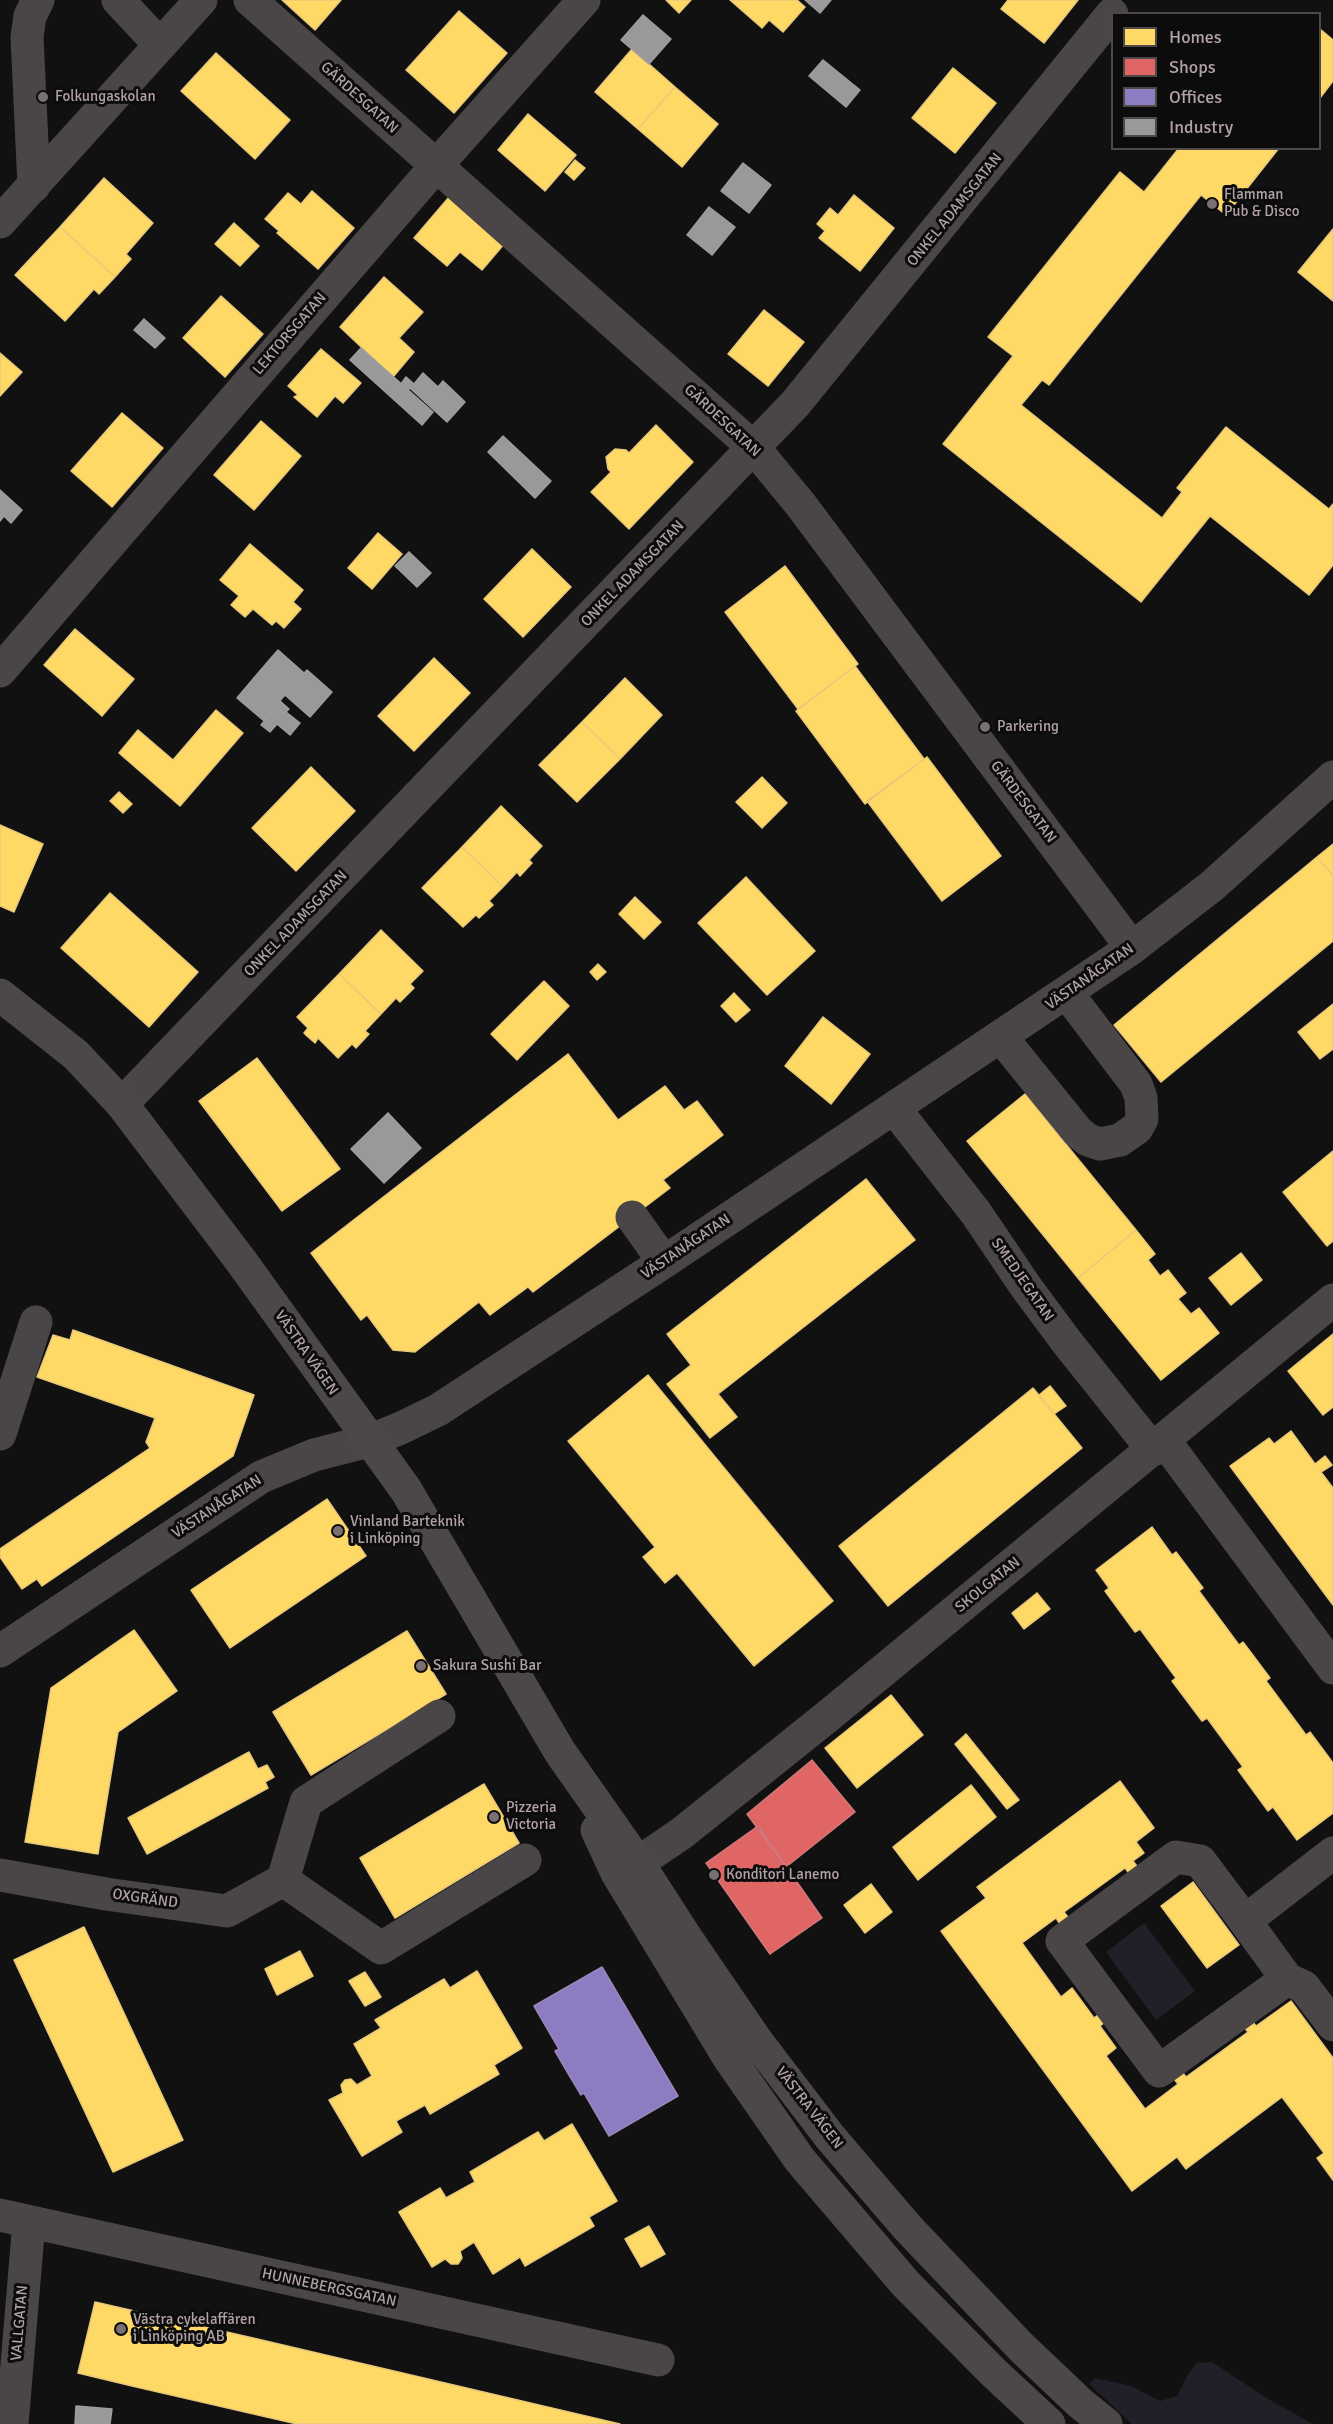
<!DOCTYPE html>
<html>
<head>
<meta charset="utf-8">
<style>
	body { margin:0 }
	#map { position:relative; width:1333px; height:2424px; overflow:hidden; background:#121111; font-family:Signika,sans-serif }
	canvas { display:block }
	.legend { position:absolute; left:1111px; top:12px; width:210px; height:138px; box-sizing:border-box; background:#0d0c0c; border:2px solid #4f4849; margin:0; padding:8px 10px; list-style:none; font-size:18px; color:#b2a2a5 }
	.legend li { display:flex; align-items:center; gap:12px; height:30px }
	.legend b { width:30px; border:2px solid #4f4849 }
</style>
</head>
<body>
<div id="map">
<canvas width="1333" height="2424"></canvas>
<ul class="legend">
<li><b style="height:16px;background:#ffd966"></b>Homes</li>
<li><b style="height:16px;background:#e06666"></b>Shops</li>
<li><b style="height:16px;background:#8e7cc3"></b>Offices</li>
<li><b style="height:16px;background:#999"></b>Industry</li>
</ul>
</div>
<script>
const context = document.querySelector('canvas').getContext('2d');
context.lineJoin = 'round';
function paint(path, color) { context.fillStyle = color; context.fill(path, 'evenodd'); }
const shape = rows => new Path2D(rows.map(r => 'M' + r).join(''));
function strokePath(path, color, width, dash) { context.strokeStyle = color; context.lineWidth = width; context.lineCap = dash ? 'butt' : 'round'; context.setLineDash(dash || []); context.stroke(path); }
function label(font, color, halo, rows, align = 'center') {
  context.font = font + ' Signika,sans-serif'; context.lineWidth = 6; context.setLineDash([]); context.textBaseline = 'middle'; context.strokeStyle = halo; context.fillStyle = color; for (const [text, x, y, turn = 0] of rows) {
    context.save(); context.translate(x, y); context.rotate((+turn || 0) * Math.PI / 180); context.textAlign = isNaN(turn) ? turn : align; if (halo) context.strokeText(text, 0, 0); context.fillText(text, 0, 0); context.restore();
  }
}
paint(shape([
	[1144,1923,1195,1991,1156,2020,1106,1952],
	[1212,2362,1268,2399,1313,2424,1132,2424,1089,2384,1095,2378,1131,2386,1160,2401,1177,2396,1188,2374,1197,2363]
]), '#211f27');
const homes = shape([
	[282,0,341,0,315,30,282,0],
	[666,0,691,0,679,13,666,0],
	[730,0,797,0,805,7,783,32,769,20,762,28,730,0],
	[1008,0,1078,0,1044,43,1001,9,1008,0],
	[459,11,507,53,454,113,406,70,459,11],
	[1320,29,1333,40,1333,81,1320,98,1320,29],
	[632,49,675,87,638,129,595,92,632,49],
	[216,53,290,120,255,159,181,91,216,53],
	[953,68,996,103,955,153,912,118,953,68],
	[675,87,718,124,682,167,638,129,675,87],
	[528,114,576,155,545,191,498,150,528,114],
	[1179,148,1279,148,1226,215,1201,195,1049,385,1042,380,1021,405,1162,518,1182,492,1177,488,1226,427,1329,509,1333,504,1333,565,1309,595,1210,516,1141,602,943,444,1013,356,988,337,1120,172,1144,192,1179,148],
	[575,160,585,168,574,180,565,172,575,160],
	[104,178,153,223,126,254,131,259,115,277,60,227,104,178],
	[312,191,354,228,318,269,277,233,279,231,265,219,288,193,301,204,312,191],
	[854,195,894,228,860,271,819,238,825,231,817,224,830,208,838,215,854,195],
	[450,196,505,243,482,270,460,252,447,266,414,238,450,196],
	[234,223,259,246,240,266,215,244,234,223],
	[60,227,115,277,99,294,94,289,65,321,15,275,60,227],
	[1333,229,1333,301,1298,272,1333,229],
	[384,277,423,312,399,338,414,352,393,377,340,327,384,277],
	[221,296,263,334,225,377,183,338,221,296],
	[764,310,804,342,768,386,728,354,764,310],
	[321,349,361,383,343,403,335,396,317,417,294,397,298,395,288,386,321,349],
	[0,353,22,372,0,396,0,353],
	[122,413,163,448,112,507,71,471,122,413],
	[261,421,301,456,254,510,214,475,261,421],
	[656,425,693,462,629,529,591,492,611,472,608,469,606,457,615,449,626,450,629,453,656,425],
	[378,533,402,554,372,589,348,568,378,533],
	[250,544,303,590,293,602,301,609,284,628,276,621,272,625,253,609,245,617,231,605,239,596,220,580,250,544],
	[532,549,571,587,523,637,484,599,532,549],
	[785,566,858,664,798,709,725,612,785,566],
	[75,629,134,679,102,716,44,665,75,629],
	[434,658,470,693,414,751,378,716,434,658],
	[855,666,924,759,865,804,796,711,855,666],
	[625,678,662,715,620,759,582,722,625,678],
	[216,710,243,733,180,806,119,753,138,730,173,760,216,710],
	[582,722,620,759,577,802,539,765,582,722],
	[927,757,1001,856,942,901,867,801,927,757],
	[311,767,355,811,296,871,252,828,311,767],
	[762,777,787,803,762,828,736,802,762,777],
	[119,792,132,804,123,813,110,801,119,792],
	[501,806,542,846,529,860,532,863,520,876,517,872,503,887,462,847,501,806],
	[0,825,43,844,14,912,0,906,0,825],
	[1333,844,1333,876,1317,857,1333,844],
	[462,847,503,887,489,901,493,905,479,918,476,915,463,927,422,888,462,847],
	[1317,857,1333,876,1333,941,1161,1082,1114,1025,1317,857],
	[746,877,815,951,767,995,698,923,746,877],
	[110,893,198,972,149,1027,61,948,110,893],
	[635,897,661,922,644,939,619,914,635,897],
	[381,930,423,971,410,984,414,988,400,1002,396,998,381,1014,339,974,381,930],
	[598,964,606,972,597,980,590,972,598,964],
	[339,974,381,1014,365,1031,369,1034,356,1048,352,1044,338,1058,318,1038,315,1043,307,1036,304,1033,308,1028,297,1017,339,974],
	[544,981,569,1006,517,1060,491,1034,544,981],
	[734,993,750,1010,736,1022,721,1006,734,993],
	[1333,1004,1333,1049,1320,1059,1298,1032,1333,1004],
	[823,1017,870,1054,831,1104,785,1066,823,1017],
	[568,1054,618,1120,665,1086,684,1110,697,1101,723,1135,663,1180,670,1188,533,1292,528,1287,490,1315,479,1302,415,1352,393,1350,367,1315,361,1320,311,1253,568,1054],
	[257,1058,340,1169,282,1211,199,1101,257,1058],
	[1025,1094,1136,1230,1078,1278,967,1141,1025,1094],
	[1333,1151,1333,1241,1327,1246,1283,1192,1333,1151],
	[866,1179,915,1240,718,1394,737,1417,710,1438,667,1384,691,1365,667,1334,866,1179],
	[1136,1230,1155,1254,1148,1260,1160,1276,1168,1270,1186,1293,1178,1299,1191,1314,1199,1308,1219,1333,1161,1380,1078,1278,1136,1230],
	[1241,1253,1262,1280,1231,1305,1209,1278,1241,1253],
	[73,1330,254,1395,233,1456,42,1586,37,1579,22,1589,0,1557,0,1549,150,1448,146,1442,155,1418,37,1377,53,1335,70,1340,73,1330],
	[1333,1334,1333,1407,1323,1415,1288,1371,1333,1334],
	[648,1375,833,1601,754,1666,677,1573,665,1583,643,1557,655,1547,568,1441,648,1375],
	[1050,1386,1066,1406,1054,1414,1039,1395,1050,1386],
	[1033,1388,1082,1448,888,1606,839,1546,1033,1388],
	[1291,1431,1315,1464,1325,1456,1332,1465,1321,1472,1333,1488,1333,1605,1230,1466,1269,1438,1274,1444,1291,1431],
	[327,1499,366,1556,230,1648,191,1590,327,1499],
	[1152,1527,1172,1555,1176,1552,1203,1588,1199,1591,1239,1645,1243,1642,1270,1678,1266,1681,1306,1735,1310,1732,1333,1763,1333,1813,1297,1840,1273,1807,1268,1811,1238,1770,1243,1767,1207,1718,1202,1721,1172,1681,1176,1678,1140,1629,1135,1632,1105,1591,1109,1588,1096,1570,1152,1527],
	[1037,1593,1050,1609,1024,1629,1012,1613,1037,1593],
	[134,1630,177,1691,118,1732,98,1854,25,1842,51,1688,134,1630],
	[407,1631,446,1694,311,1775,273,1712,407,1631],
	[891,1695,923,1735,857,1788,825,1748,891,1695],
	[966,1734,1019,1800,1007,1809,955,1744,966,1734],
	[249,1752,258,1769,267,1765,274,1777,265,1782,268,1788,147,1854,128,1818,249,1752],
	[1120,1781,1154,1828,1136,1842,1144,1853,1133,1861,1140,1870,1132,1877,1125,1868,1064,1912,1071,1921,1062,1927,1056,1918,1022,1943,1061,1997,1072,1988,1094,2018,1103,2011,1109,2019,1100,2026,1116,2048,1106,2056,1145,2109,1178,2084,1171,2075,1180,2069,1186,2077,1248,2032,1241,2023,1249,2017,1256,2026,1291,2001,1333,2058,1333,2180,1317,2158,1324,2153,1282,2097,1186,2169,1177,2157,1132,2191,941,1931,986,1898,977,1887,1120,1781],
	[484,1784,519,1843,395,1918,360,1858,484,1784],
	[971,1785,996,1817,918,1880,893,1847,971,1785],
	[1193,1882,1239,1945,1207,1968,1161,1906,1193,1882],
	[871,1884,892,1912,865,1933,844,1905,871,1884],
	[84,1927,183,2140,113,2172,14,1960,84,1927],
	[300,1951,313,1976,277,1995,265,1969,300,1951],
	[477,1971,522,2048,494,2065,499,2074,430,2114,425,2105,396,2121,402,2132,362,2156,329,2100,343,2093,341,2085,345,2080,351,2079,357,2085,372,2076,354,2044,381,2028,375,2020,444,1979,450,1988,477,1971],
	[365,1972,381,1997,365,2006,349,1981,365,1972],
	[572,2124,617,2201,589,2217,594,2226,525,2266,520,2257,493,2274,474,2242,460,2251,462,2258,458,2264,451,2264,445,2259,432,2267,399,2212,440,2188,446,2198,475,2182,470,2172,538,2132,544,2141,572,2124],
	[649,2226,665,2254,641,2267,625,2239,649,2226],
	[95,2302,253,2338,620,2424,297,2424,132,2386,78,2373,95,2302]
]);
paint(homes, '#ffd966');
strokePath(homes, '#e8c879', 1.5);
const shops = shape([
	[812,1760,855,1812,786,1867,747,1814,812,1760],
	[758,1826,822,1918,770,1954,706,1863,758,1826]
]);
paint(shops, '#e06666');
strokePath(shops, '#d27879', 1.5);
const offices = shape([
	[602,1967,678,2096,609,2136,584,2093,581,2095,569,2075,555,2051,559,2049,534,2006,602,1967]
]);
paint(offices, '#8e7cc3');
strokePath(offices, '#9987ba', 1.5);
const industry = shape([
	[805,0,831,0,820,13,805,0],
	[643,15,671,39,649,64,621,40,643,15],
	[823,60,860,90,846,107,809,76,823,60],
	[743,163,771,185,749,213,721,191,743,163],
	[709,207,735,227,712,255,687,235,709,207],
	[144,319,165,338,155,348,134,330,144,319],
	[361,348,433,412,422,425,350,360,361,348],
	[423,373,438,387,443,381,465,402,447,422,410,388,408,390,401,384,406,377,414,384,423,373],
	[503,436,551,481,535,498,488,452,503,436],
	[0,490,22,510,11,523,4,516,0,521,0,490],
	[409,552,431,573,417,587,395,566,409,552],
	[278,650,304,673,285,695,259,672,278,650],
	[307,670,332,692,310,717,285,695,307,670],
	[259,672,285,695,263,720,237,698,259,672],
	[280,701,289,709,286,712,300,723,290,735,277,724,270,732,261,725,280,701],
	[388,1113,421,1148,384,1183,351,1149,388,1113],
	[76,2406,112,2409,110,2424,75,2424,76,2406]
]);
paint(industry, '#999');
strokePath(industry, '#a09c9d', 1.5);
strokePath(shape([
	[118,0,160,45],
	[250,0,754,448,801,505,1132,948],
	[34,186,27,37,30,16,38,0],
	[0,222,201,0],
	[0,671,436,166,584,0],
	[1001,1037,1078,1132,1088,1140,1100,1144,1120,1140,1137,1128,1142,1119,1141,1098,1136,1084,1067,993],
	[122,1104,795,404,1112,14],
	[894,1108,976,1213,1026,1287,1066,1341,1153,1450],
	[632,1217,664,1262],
	[0,1434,36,1322],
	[1164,1440,1333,1668],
	[0,1651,261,1477,314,1455,369,1441,401,1428,438,1410,664,1262,1132,948,1212,886,1333,777],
	[1333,1853,1245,1921,1287,1979,1304,1987,1333,2025],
	[638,1863,682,1833,828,1716,1333,1300],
	[0,1875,106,1894,227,1911,283,1880],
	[283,1880,381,1948,525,1860],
	[283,1880,306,1802,439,1716],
	[1245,1921,1200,1861,1176,1857,1062,1941,1159,2071,1287,1979],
	[0,2215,658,2360],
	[12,2424,29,2222]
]), '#4a4647', 33);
strokePath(shape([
	[0,995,76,1055,122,1104,241,1261,406,1490,560,1752,638,1863,685,1936,756,2040,830,2137,907,2227,1021,2347,1080,2403,1106,2424],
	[597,1830,617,1873,729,2058,800,2160,905,2283,993,2372,1049,2424]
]), '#4c4848', 33);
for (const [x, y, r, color] of [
	[43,97,6,"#7a6f71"],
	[1212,204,6,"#7a6f71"],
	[985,727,6,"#7a6f71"],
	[338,1531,6,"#7a6f71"],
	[421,1666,6,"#7a6f71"],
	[494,1817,6,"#7a6f71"],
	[714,1875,6,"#7a6f71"],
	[121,2329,6,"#7a6f71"]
]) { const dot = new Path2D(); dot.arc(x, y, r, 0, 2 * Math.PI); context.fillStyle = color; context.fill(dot); strokePath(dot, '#0d0c0c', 2); }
label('15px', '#b2a2a5', '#0d0c0c', [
	["Folkungaskolan",55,97],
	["Flamman",1224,195],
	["Pub & Disco",1224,212],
	["Parkering",997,727],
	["Vinland Barteknik",350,1522],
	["i Linköping",350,1539],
	["Sakura Sushi Bar",433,1666],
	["Pizzeria",506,1808],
	["Victoria",506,1825],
	["Konditori Lanemo",726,1875],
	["Västra cykelaffären",133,2320],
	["i Linköping AB",133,2337]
], 'left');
label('15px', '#b2a2a5', '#0d0c0c', [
	["GÄRDESGATAN",359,98,42],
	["ONKEL ADAMSGATAN",955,210,-51],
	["LEKTORSGATAN",290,334,-49],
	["GÄRDESGATAN",722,421,43],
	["ONKEL ADAMSGATAN",633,574,-46],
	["GÄRDESGATAN",1023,802,53],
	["ONKEL ADAMSGATAN",296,924,-46],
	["VÄSTANÅGATAN",1090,977,-35],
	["VÄSTANÅGATAN",686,1247,-34],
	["SMEDJEGATAN",1022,1280,55],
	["VÄSTRA VÄGEN",306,1353,55],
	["VÄSTANÅGATAN",217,1507,-33],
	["SKOLGATAN",988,1585,-39],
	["OXGRÄND",145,1899,8],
	["VÄSTRA VÄGEN",809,2108,52],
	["HUNNEBERGSGATAN",329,2288,12],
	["VALLGATAN",20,2323,-85]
]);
</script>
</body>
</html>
